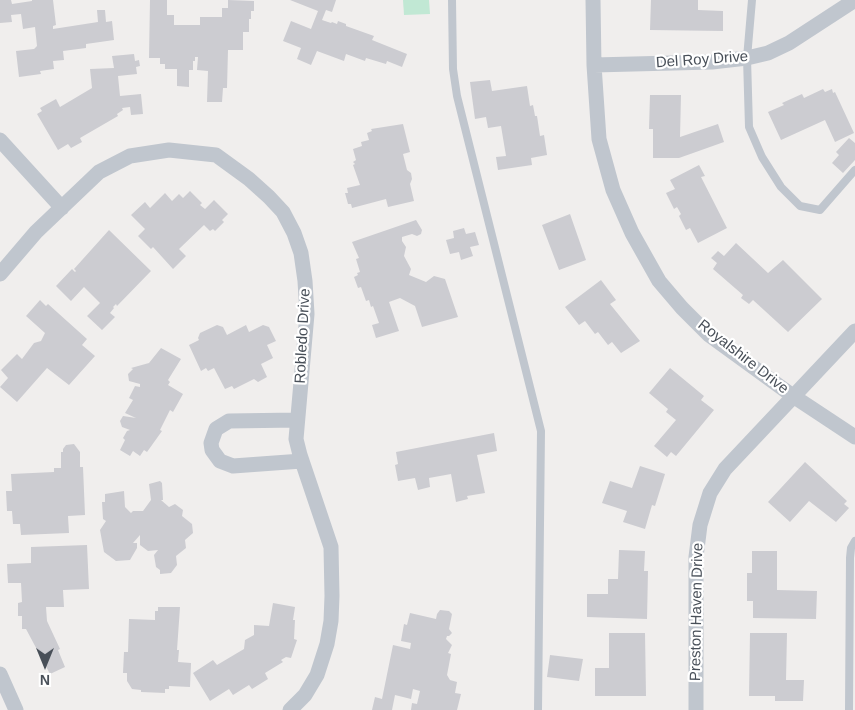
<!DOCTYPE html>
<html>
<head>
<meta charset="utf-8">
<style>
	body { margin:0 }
	#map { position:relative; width:855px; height:710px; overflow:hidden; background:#f0eeed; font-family:Arial,sans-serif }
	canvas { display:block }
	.north { position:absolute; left:20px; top:640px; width:50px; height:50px; -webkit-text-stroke:4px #fff; paint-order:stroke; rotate:180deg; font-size:14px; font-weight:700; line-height:20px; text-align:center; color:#484f58 }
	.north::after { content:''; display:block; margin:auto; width:18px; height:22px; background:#484f58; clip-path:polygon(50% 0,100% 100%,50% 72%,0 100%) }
</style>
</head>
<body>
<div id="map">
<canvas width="855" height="710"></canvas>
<div class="north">N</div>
</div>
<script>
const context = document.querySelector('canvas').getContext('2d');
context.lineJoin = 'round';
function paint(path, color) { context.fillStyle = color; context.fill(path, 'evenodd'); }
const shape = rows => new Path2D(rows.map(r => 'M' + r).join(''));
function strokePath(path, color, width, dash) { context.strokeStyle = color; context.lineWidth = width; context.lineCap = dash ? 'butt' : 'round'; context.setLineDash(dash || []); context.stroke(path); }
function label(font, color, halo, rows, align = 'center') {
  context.font = font + ' Arial,sans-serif'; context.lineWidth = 4.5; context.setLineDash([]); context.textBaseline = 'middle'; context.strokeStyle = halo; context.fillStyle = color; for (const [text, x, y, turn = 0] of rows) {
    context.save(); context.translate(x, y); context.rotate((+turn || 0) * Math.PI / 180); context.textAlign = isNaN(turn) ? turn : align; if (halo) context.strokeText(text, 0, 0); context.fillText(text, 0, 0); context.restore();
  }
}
paint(shape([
	[403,0,429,0,430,14,404,15]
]), '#c1e8d4');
paint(shape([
	[0,0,11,0,12,4,32,1,32,0,53,0,56,25,53,26,53,29,98,22,97,10,105,10,106,22,112,21,114,40,86,44,86,48,63,51,64,60,53,61,54,69,40,71,41,74,19,77,16,51,34,49,37,46,35,27,23,29,21,14,11,15,12,22,0,23],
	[150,0,167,0,167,15,174,15,174,25,200,25,200,17,222,17,222,8,228,8,228,0,254,1,254,11,251,11,251,19,249,19,249,32,243,32,243,50,228,50,227,88,223,88,222,102,207,102,208,71,197,70,198,57,195,57,195,61,193,61,193,70,189,70,189,87,177,86,177,69,165,69,165,64,160,64,160,58,149,58],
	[290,0,336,0,332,12,326,10,322,20,331,23,332,22,337,24,338,21,346,24,346,26,374,36,372,40,407,54,402,67,387,61,386,64,366,58,365,61,346,54,344,61,317,51,311,65,297,59,301,48,283,41,291,21,311,29,318,11],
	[651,0,698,0,698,10,723,11,723,31,650,30],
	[134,54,135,61,139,60,140,66,136,67,137,74,118,76,120,96,141,94,143,114,131,115,130,107,122,108,123,110,117,114,118,116,80,138,82,142,71,148,68,144,58,150,37,114,42,111,40,108,56,99,60,107,92,88,90,69,114,68,112,56],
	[490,80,492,91,527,86,530,106,533,105,535,116,537,116,540,136,544,135,547,155,531,158,532,165,498,170,496,157,506,156,501,126,488,128,486,117,475,119,470,82],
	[823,89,825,92,832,89,833,93,835,92,854,133,835,142,825,120,781,140,768,112,784,105,782,103,802,94,804,98],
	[650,95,681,95,680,137,718,124,724,142,679,158,653,158,653,129,649,129],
	[403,124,410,152,403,154,407,170,411,173,412,179,410,184,414,201,388,207,386,199,352,208,351,204,348,204,345,193,348,193,347,188,360,185,353,165,355,164,353,162,356,160,353,149,362,146,361,142,369,140,367,133,372,131,371,129],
	[849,138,855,143,855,160,843,173,832,163,839,155,836,152],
	[699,165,705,176,701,177,727,228,698,243,690,228,686,230,679,216,681,214,677,207,674,209,666,193,675,189,670,180],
	[190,191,202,203,200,205,205,209,214,200,228,214,222,220,224,222,215,231,213,229,210,231,204,225,179,249,186,256,173,269,153,247,151,249,138,236,145,229,131,215,145,202,150,208,165,193,172,201,179,194,183,198],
	[570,214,586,260,559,270,542,225],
	[416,220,422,230,421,234,417,236,412,234,402,237,402,241,406,247,404,256,411,269,409,275,426,282,434,276,445,279,458,317,422,327,415,306,400,298,389,302,399,331,376,338,372,325,379,323,373,306,371,307,369,300,366,301,361,287,358,288,354,277,358,275,357,273,360,272,356,259,359,258,352,242],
	[464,228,466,234,475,232,479,245,470,247,473,256,461,260,459,252,450,254,446,240,454,238,453,231],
	[109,230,151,271,117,306,116,304,113,307,114,308,110,313,115,317,102,330,87,316,100,303,84,287,71,301,56,286,72,269,75,272,76,271,74,269],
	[736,243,768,273,783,260,822,299,788,332,753,300,749,304,741,298,743,295,713,269,717,263,711,258,718,251,724,256],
	[601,280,616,300,610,304,640,341,621,353,612,342,608,345,598,332,595,334,585,321,579,325,565,307],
	[40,300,46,306,48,304,87,339,82,345,95,356,69,385,47,368,17,402,0,387,8,378,1,370,17,354,22,359,34,343,41,341,45,333,26,316],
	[217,325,223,327,227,335,246,325,249,332,263,325,269,327,276,341,267,345,273,358,261,364,267,377,258,382,254,379,234,389,232,386,225,389,214,368,208,371,206,368,201,371,189,345,199,340,198,338,200,333],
	[161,348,181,359,168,380,170,382,168,385,183,394,173,412,170,410,160,430,162,431,147,452,144,450,140,456,133,451,130,456,120,450,125,440,123,438,127,431,130,430,122,427,120,421,123,416,136,418,125,413,133,400,129,398,135,386,140,387,140,384,129,381,128,374,133,369,131,368,149,363],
	[670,368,704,396,701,400,714,410,676,456,671,452,667,457,654,446,676,420,666,412,668,409,649,393],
	[494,433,497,451,477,455,485,493,467,496,468,499,456,502,451,474,429,478,430,487,418,490,415,478,398,481,395,465,398,464,396,452],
	[74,444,80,452,80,467,83,467,85,515,68,516,69,533,21,535,20,524,13,524,12,511,7,511,6,491,12,491,11,474,54,472,54,468,61,468,61,452,63,452,63,449,66,445],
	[805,462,847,501,844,504,849,508,836,522,809,501,790,522,768,502],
	[640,466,665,474,655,506,652,505,645,529,623,522,627,511,602,503,610,481,632,488],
	[160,481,162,483,163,500,161,500,169,507,175,504,183,510,182,516,192,524,193,533,185,540,186,548,176,556,177,565,171,573,160,574,160,570,156,567,154,555,158,550,148,551,140,545,140,535,133,543,137,543,137,548,130,560,116,561,104,552,100,530,106,521,103,519,102,502,105,502,105,494,124,491,125,507,131,513,133,511,143,511,151,500,149,484],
	[87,545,89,589,63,590,64,607,46,607,47,621,60,649,58,650,65,667,50,674,26,629,22,629,22,616,18,616,18,603,22,602,21,583,8,583,7,564,31,563,31,547],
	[619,550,645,551,644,571,648,571,647,619,587,617,587,594,608,594,608,579,618,579],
	[752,551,777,551,777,590,817,591,816,619,753,618,753,601,747,601,747,573,752,573],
	[273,603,295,607,293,620,295,620,294,639,297,640,291,658,286,657,281,660,283,662,265,673,268,679,252,689,249,685,233,695,229,689,210,701,193,673,213,660,217,665,244,649,245,640,254,635,254,625,269,626],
	[158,607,180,607,177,650,179,650,178,662,191,663,190,687,169,686,169,689,165,689,165,693,141,692,141,690,132,689,127,681,127,673,123,673,124,652,128,652,129,619,155,620,155,611,158,611],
	[440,610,449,611,452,614,449,629,452,633,449,636,447,636,446,639,452,645,448,653,451,654,447,675,450,680,457,682,455,693,461,694,457,710,411,710,412,703,417,704,420,691,413,689,411,699,395,695,392,710,372,710,375,697,382,699,393,645,410,649,411,643,401,641,404,624,407,625,410,613,436,619,437,614],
	[609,633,645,633,646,696,595,696,595,668,609,668],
	[750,633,787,633,786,680,804,680,803,701,775,701,775,696,749,696],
	[550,655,583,659,579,681,547,677]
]), '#ccccd1');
strokePath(shape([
	[452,0,453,69,457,96,541,431,538,710],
	[752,0,747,58,749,127,762,157,781,187,800,206,820,210,855,170],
	[849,710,850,558,851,548,855,541]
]), '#c0c6ce', 8);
strokePath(shape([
	[593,0,594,65,599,139,613,190,632,233,659,281,682,308,709,335,793,396,855,437],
	[594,65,712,62,747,58,768,53,789,43,855,0],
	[0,140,62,208],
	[0,274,36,232,99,172,130,156,169,150,216,155,249,179,269,197,283,212,294,233,301,253,305,281,307,314,296,439,300,455,331,547,332,596,331,621,327,644,317,675,305,695,290,710],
	[297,420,229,421,216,429,211,443,212,450,220,461,233,466,302,461],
	[0,674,16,710],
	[696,710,696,557,700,525,710,493,725,469,855,331]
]), '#c0c6ce', 15);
label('15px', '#484f58', '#fff', [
	["Del Roy Drive",702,60,-4],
	["Robledo Drive",303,336,-87],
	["Royalshire Drive",743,357,38],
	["Preston Haven Drive",697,612,-89]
]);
</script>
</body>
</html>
